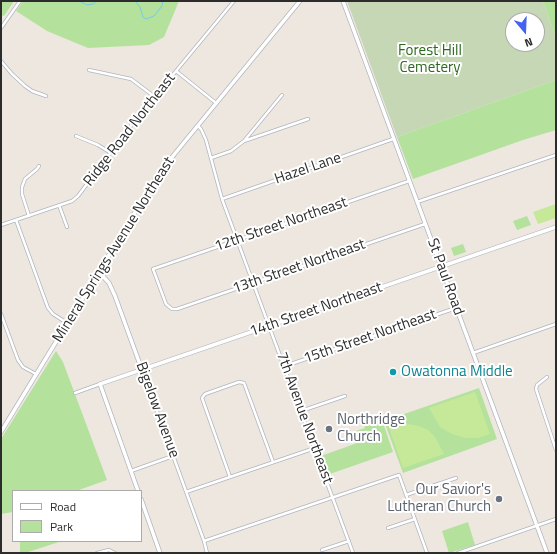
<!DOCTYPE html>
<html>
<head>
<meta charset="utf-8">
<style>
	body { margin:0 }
	#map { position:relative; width:557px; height:554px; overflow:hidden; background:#ede7df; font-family:"Titillium Web",sans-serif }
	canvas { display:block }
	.frame { position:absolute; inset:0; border:2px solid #2c2c2c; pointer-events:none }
	.legend { position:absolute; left:12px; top:490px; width:130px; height:52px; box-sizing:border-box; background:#fff; border:1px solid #ababab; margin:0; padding:5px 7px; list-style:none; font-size:12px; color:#2c2c2c }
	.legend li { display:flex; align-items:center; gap:8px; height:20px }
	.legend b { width:20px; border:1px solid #ababab }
	.north { position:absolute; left:505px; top:12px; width:40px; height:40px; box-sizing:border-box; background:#fff; border:1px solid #ababab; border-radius:50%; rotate:161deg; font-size:11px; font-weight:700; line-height:16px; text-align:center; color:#2c2c2c }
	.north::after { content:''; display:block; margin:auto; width:14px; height:18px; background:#4463f5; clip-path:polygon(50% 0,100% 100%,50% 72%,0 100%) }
</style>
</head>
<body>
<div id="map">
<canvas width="557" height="554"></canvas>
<div class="frame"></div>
<ul class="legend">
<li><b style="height:5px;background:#fff"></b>Road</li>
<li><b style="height:11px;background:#b4e29d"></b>Park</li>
</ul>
<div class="north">N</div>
</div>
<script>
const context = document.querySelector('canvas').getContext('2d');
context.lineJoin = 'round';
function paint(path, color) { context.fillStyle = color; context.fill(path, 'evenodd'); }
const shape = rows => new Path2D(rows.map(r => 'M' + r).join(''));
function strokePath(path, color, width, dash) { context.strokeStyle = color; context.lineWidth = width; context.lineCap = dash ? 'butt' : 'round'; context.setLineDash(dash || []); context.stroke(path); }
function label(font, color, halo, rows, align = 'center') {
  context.font = font + ' "Titillium Web",sans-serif'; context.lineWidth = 4; context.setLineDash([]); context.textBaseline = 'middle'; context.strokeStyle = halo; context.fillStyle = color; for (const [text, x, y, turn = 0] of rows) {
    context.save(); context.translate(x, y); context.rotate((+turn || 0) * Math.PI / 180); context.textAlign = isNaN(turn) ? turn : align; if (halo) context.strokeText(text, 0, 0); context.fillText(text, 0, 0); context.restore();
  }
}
paint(shape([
	[1,1,14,1,4,16,1,15],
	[23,1,179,1,164,37,149,45,88,48,47,31,16,11],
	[543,1,556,1,556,34,555,35],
	[556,80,556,130,523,140,413,179,397,137],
	[527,216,531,225,517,230,513,221],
	[463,244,466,252,454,256,451,248],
	[56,351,63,362,107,480,76,491,13,491,13,512,1,514,1,439],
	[479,388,497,439,403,473,384,421],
	[380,414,393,452,327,475,321,456,357,443,353,432,365,428,363,420],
	[468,522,475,545,449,553,442,531],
	[20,541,62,541,25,553,20,553]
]), '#b4e29d');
paint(shape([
	[347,1,543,1,555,35,556,34,556,80,397,137],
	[513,20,537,20,537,44,513,44]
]), '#c6d7b6');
paint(shape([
	[556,204,556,218,538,224,533,212],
	[475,392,490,434,478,438,466,438,452,434,440,427,429,408],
	[403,423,419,426,428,430,435,437,444,454,403,468,388,425]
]), '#c6e999');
strokePath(shape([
	[79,1,87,5,93,4,97,1],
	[135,1,140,7,143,17,146,19,154,16,162,6,163,1]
]), '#75cbec', 1);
const street = shape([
	[1,28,20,1],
	[1,61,12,74,25,86,32,91,46,96],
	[89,70,131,79,155,97],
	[176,71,216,103],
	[198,126,201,129,206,140,222,199,353,553],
	[76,136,98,145,111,153],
	[244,141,282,95],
	[211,158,231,151,244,141,308,119],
	[409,181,153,269,166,304,172,309,177,309,425,224],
	[222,199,393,139],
	[417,202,556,155],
	[59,205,67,227],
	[29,216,22,194,22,187,25,179,37,169,39,166],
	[16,220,48,308,53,314,67,323],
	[1,225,72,201,78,196,133,123,234,1],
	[1,314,18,360,23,367,36,374],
	[473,353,556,324],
	[285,366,456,308],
	[142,370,204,541,207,553],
	[547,377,537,385,536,389,556,450],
	[75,393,100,384],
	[301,411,345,396],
	[131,471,173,456],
	[230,477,202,398,205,394,239,382,244,383,273,462],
	[186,492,315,448],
	[406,495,456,478],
	[388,528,415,519],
	[204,541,399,475,427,553],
	[322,550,349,541],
	[97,553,109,550,115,553],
	[458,553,556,519]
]);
const secondary = shape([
	[343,1,547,553],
	[99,272,109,283,115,296,142,370],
	[1,432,159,173,300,1],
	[138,491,100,384,556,227],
	[141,499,160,553]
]);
strokePath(street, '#b2b5bf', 4);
strokePath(secondary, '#b2b5bf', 5);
strokePath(street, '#fff', 2.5);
strokePath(secondary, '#fff', 3.5);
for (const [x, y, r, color] of [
	[393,372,4,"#0f9aa8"],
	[329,429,4,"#6b7280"],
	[499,499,4,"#6b7280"]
]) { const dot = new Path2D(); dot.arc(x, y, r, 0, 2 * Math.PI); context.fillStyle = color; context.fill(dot); strokePath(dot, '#fff', 1.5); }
label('15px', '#2c681d', '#fff', [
	["Forest Hill",430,51],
	["Cemetery",430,68]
]);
label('15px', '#2c2c2c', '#fff', [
	["Ridge Road Northeast",130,130,-52],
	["Hazel Lane",308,169,-19],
	["12th Street Northeast",281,225,-19],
	["Mineral Springs Avenue Northeast",114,250,-58],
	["13th Street Northeast",299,267,-19],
	["St Paul Road",445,277,70],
	["14th Street Northeast",316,310,-19],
	["15th Street Northeast",370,337,-19],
	["Bigelow Avenue",157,410,70],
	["7th Avenue Northeast",304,418,70]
]);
label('15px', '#0d838f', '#fff', [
	["Owatonna Middle",401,372]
], 'left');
label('15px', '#5b616d', '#fff', [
	["Northridge",337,420],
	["Church",337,437],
	["Our Savior's",491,490,"right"],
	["Lutheran Church",491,507,"right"]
], 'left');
</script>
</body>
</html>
